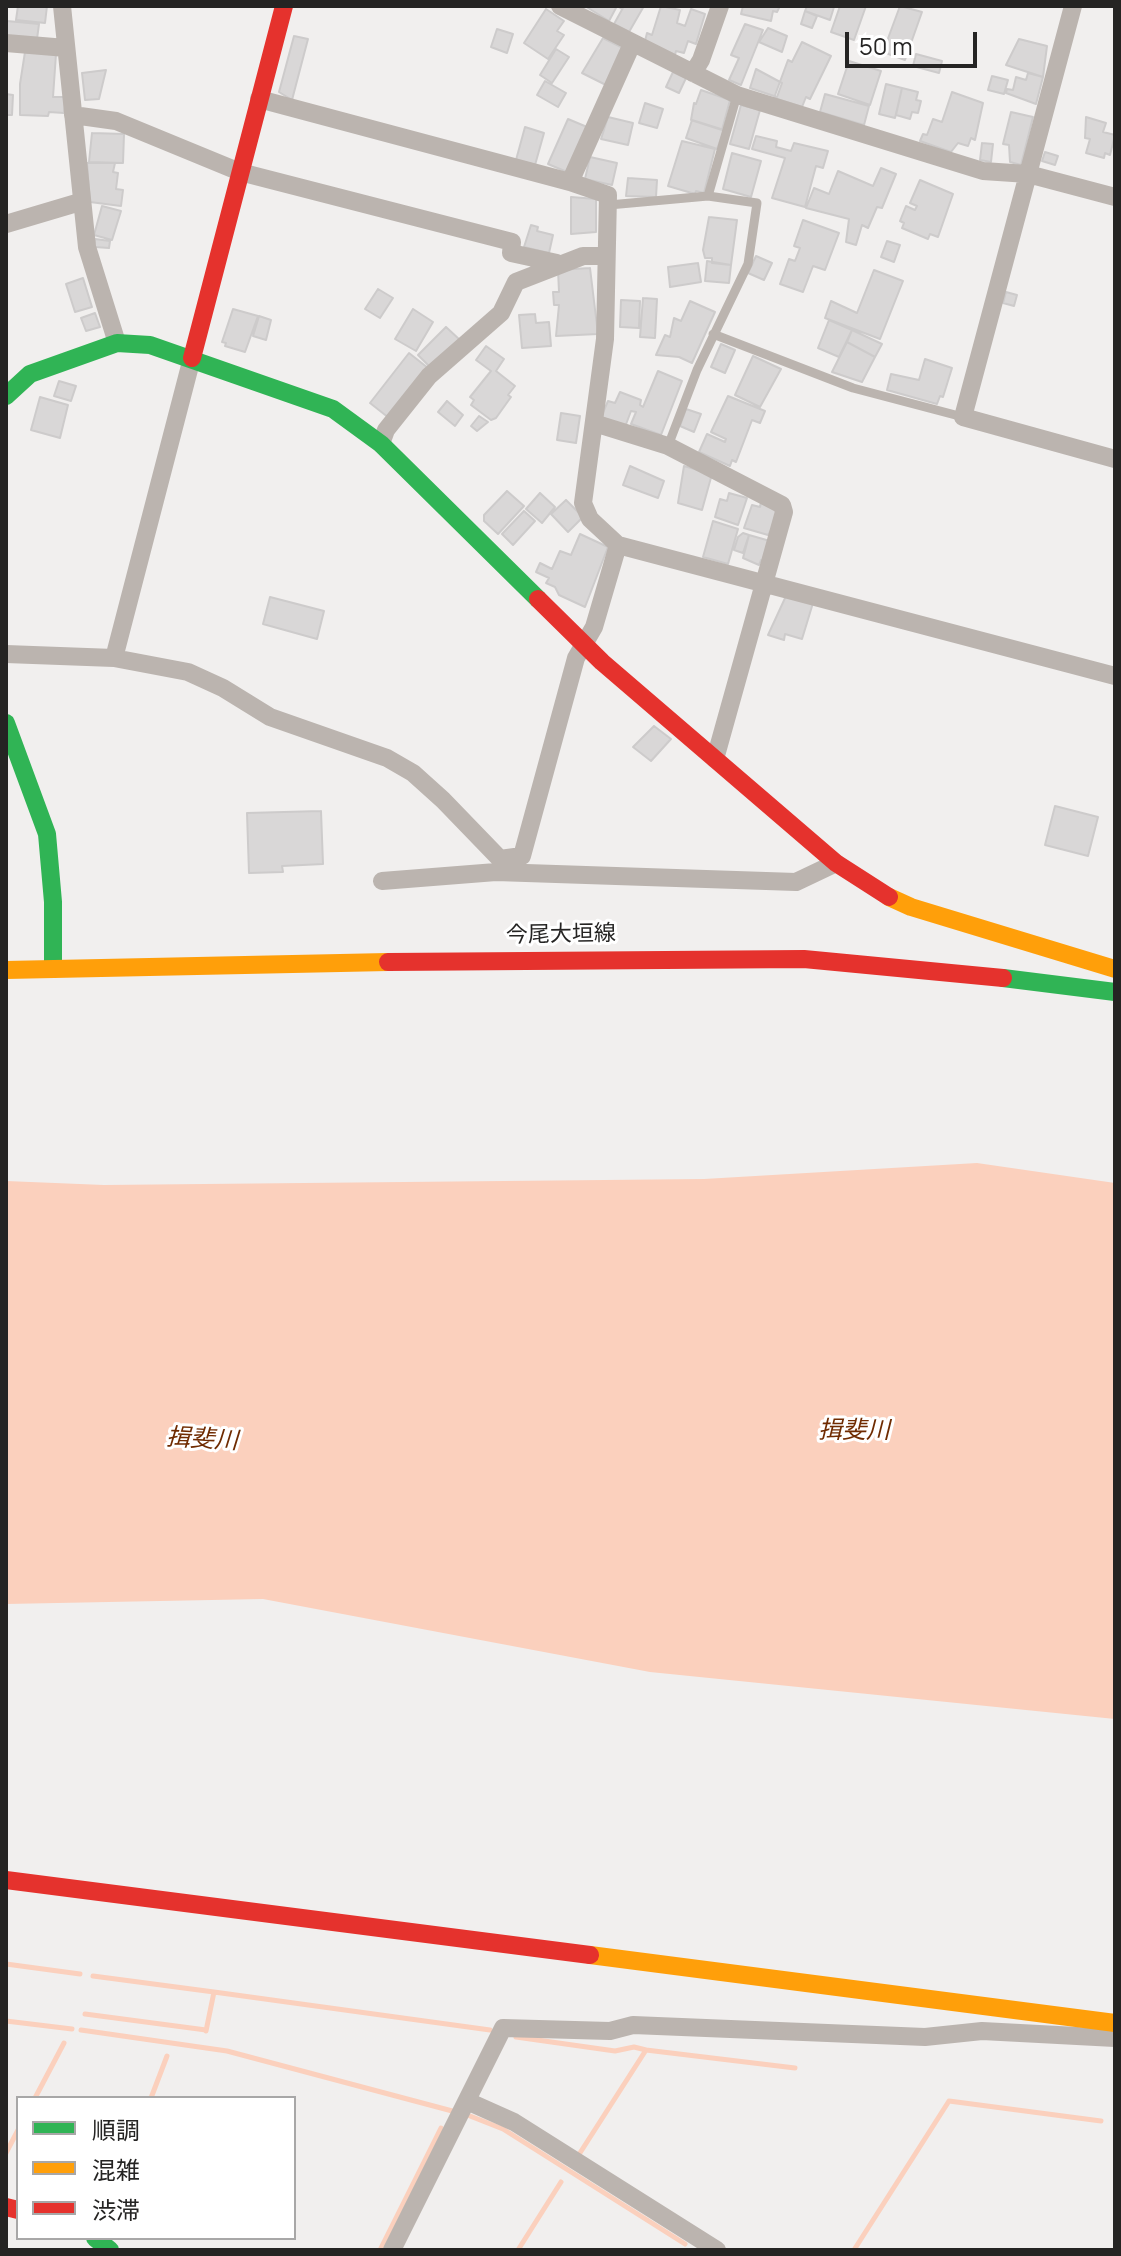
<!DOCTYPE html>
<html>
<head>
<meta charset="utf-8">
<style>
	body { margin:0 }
	#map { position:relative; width:1121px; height:2256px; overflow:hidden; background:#f1efee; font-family:Manrope,"Noto Sans JP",sans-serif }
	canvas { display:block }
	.frame { position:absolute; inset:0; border:8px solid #252423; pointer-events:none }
	.legend { position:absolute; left:16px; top:2096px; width:280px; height:144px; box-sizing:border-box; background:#fff; border:2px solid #a8a7a7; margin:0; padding:10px 14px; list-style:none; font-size:24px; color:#252423 }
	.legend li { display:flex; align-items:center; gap:16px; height:40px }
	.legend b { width:40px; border:2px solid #a8a7a7 }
	.scale { position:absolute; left:845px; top:32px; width:132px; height:36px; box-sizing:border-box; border:4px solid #252423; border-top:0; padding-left:10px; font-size:24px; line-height:28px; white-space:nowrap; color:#252423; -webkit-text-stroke:6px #fff; paint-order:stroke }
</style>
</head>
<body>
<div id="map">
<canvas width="1121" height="2256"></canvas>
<div class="frame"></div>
<ul class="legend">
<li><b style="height:10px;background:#30b455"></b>順調</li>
<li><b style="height:10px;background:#ff9f0a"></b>混雑</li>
<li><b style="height:10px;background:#e5322d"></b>渋滞</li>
</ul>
<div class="scale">50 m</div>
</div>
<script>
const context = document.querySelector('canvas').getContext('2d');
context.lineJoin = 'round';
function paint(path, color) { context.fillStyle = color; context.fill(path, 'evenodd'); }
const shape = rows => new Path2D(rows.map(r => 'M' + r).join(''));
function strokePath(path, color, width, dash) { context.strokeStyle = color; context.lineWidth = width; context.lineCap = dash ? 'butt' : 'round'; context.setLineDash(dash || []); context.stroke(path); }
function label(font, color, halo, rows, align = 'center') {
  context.font = font + ' Manrope,"Noto Sans JP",sans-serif'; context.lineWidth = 6; context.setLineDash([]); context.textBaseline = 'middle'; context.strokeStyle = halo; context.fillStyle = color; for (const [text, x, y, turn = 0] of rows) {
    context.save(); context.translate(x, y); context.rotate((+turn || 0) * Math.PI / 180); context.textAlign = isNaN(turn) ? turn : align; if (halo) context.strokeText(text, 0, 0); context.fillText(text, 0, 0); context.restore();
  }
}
paint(shape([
	[977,1163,1115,1183,1115,1719,650,1672,263,1599,6,1604,6,1181,104,1185,704,1179]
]), '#fbd0bd');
strokePath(shape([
	[6,1964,80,1974],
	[93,1976,214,1992],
	[85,2014,206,2030],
	[6,2021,72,2029],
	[81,2030,227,2051,456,2112],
	[206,2031,214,1992,490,2030],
	[516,2037,615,2051,634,2047,646,2050,578,2156],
	[646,2050,795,2068],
	[35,2098,64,2043],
	[151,2098,167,2056],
	[470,2116,503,2129,685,2244],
	[6,2153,18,2130],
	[380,2250,441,2128],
	[518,2250,561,2182],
	[854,2250,949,2101,1101,2121]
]), '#fbd0bd', 5);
const building = shape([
	[18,6,47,6,45,23,16,20,18,6],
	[585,6,624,6,622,9,617,6,609,21,585,6],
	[624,6,644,6,629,32,614,24,624,6],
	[661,6,680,10,677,23,685,26,691,9,705,14,696,44,688,41,684,53,676,51,675,55,645,41,647,33,652,35,661,6],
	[743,6,780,6,777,12,773,11,771,21,741,14,743,6],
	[807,6,831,6,834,7,830,20,805,11,807,6],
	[840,6,866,6,854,40,831,32,840,6],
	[900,6,922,12,905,60,883,52,900,6],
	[546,9,564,21,557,31,564,35,548,59,524,43,546,9],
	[805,11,817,16,812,28,801,24,805,11],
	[7,21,39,24,37,39,6,36,7,21],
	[745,24,763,30,741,85,729,80,739,58,731,55,745,24],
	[768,28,787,36,782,52,759,42,768,28],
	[497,29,513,34,507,53,491,47,497,29],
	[294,36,308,39,292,100,279,92,294,36],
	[603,38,625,49,606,85,582,73,603,38],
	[1019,39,1047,46,1043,77,1006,65,1019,39],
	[802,42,831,56,810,99,806,97,802,107,774,98,788,60,792,62,802,42],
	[556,49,569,57,552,83,540,75,556,49],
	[25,52,56,54,53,97,66,97,64,113,49,112,48,116,20,115,20,84,25,52],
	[916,54,942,61,939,73,913,66,916,54],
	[849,61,881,71,870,105,838,94,849,61],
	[756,69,782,83,777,97,750,88,756,69],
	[106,70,99,99,85,100,82,73,106,70],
	[673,72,686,78,679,93,666,87,673,72],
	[1028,73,1043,77,1036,104,1006,93,1007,89,1013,90,1016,77,1026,80,1028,73],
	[992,76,1008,80,1004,94,988,90,992,76],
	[545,81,566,93,558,107,537,95,545,81],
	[886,84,902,88,895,118,879,114,886,84],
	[902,88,918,92,916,100,921,101,918,113,912,112,910,119,896,115,902,88],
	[701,90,730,100,722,130,691,120,694,103,696,104,701,90],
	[952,92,983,103,975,140,971,138,968,146,958,143,951,152,920,141,923,134,927,135,933,119,942,122,952,92],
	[6,94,13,95,12,115,6,115,6,94],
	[825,94,869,106,864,125,820,112,825,94],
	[645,103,663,109,657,128,639,123,645,103],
	[741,105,760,110,749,149,730,144,741,105],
	[1011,112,1033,117,1021,165,1010,162,1009,145,1003,144,1011,112],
	[608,117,633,123,628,145,601,139,608,117],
	[1086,117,1106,123,1103,132,1115,135,1110,155,1105,153,1104,158,1086,153,1090,139,1085,138,1086,117],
	[568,119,587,127,567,172,548,164,568,119],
	[692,120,724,130,717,149,686,138,692,120],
	[525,127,544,133,535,165,516,160,525,127],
	[92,133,124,134,123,163,89,162,92,133],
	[756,136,777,141,776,147,791,151,794,143,828,151,823,168,816,166,805,207,772,198,785,158,752,149,756,136],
	[682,141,715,149,704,193,696,191,695,194,668,186,682,141],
	[982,143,993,144,991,162,980,160,982,143],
	[1045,152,1058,156,1055,165,1042,161,1045,152],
	[732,153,761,161,751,197,723,189,732,153],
	[590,157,617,163,612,185,585,179,590,157],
	[87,163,115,163,113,172,118,173,116,189,123,190,121,206,90,202,87,163],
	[881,168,896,174,882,208,877,207,868,228,862,225,856,245,846,242,849,219,806,208,814,188,829,194,838,171,873,186,881,168],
	[628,178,657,180,656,197,626,196,628,178],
	[920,180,953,194,938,237,930,234,928,239,902,228,904,223,900,221,906,206,915,210,917,206,910,203,920,180],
	[571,197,596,199,596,232,571,234,571,197],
	[102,206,121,211,112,240,94,235,102,206],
	[709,217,737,220,731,265,712,263,712,258,705,258,703,250,709,217],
	[803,220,839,233,825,270,813,266,803,292,780,284,789,259,795,261,800,248,794,246,803,220],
	[531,225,538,227,537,231,553,235,549,253,524,247,531,225],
	[95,239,110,241,109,248,95,247,95,239],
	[887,241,900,245,894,262,881,257,887,241],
	[756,256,772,263,764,280,748,273,756,256],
	[707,261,731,265,729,283,705,281,707,261],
	[698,263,701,282,670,287,668,267,698,263],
	[590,268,598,334,556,336,559,305,554,305,553,292,559,292,558,270,590,268],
	[874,270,903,281,880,339,825,318,831,301,857,313,874,270],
	[83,278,92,307,75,312,66,284,83,278],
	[378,289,393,298,380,318,365,309,378,289],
	[1006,292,1017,295,1014,306,1003,303,1006,292],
	[643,298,657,299,655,338,640,337,643,298],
	[621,300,640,301,639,328,620,327,621,300],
	[690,301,715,312,692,363,679,357,656,355,665,335,670,337,674,318,681,321,690,301],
	[233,309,258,316,245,352,225,346,226,343,222,342,233,309],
	[413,309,433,322,416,351,395,339,413,309],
	[95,313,100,327,86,331,81,318,95,313],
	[535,314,536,323,549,322,551,346,522,348,519,315,535,314],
	[259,316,271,320,266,340,253,336,259,316],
	[829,320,852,330,839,357,818,348,829,320],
	[446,327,460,340,429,366,418,355,446,327],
	[852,330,882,344,875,357,847,342,852,330],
	[847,342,875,357,862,382,832,372,847,342],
	[721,344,735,350,725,373,711,367,721,344],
	[486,346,504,359,496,371,515,386,508,395,511,397,496,418,491,420,471,405,474,400,470,397,491,371,476,360,486,346],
	[409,353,428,368,389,418,370,403,409,353],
	[753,356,781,369,760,407,735,395,753,356],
	[925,359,952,368,943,397,940,396,937,404,887,390,891,374,919,380,925,359],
	[658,371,682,381,661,435,631,424,636,412,631,411,625,427,601,417,608,401,615,403,620,392,641,400,640,405,643,407,658,371],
	[59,381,76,386,71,401,54,396,59,381],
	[728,396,765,411,760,423,752,420,736,462,732,460,730,466,699,452,707,434,725,442,726,439,711,432,728,396],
	[40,397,68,405,60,438,31,430,40,397],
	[447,401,463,415,455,426,438,412,447,401],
	[686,409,701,414,694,432,680,426,686,409],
	[561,413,580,416,576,443,557,440,561,413],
	[479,416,488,422,477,431,471,426,479,416],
	[630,466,664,481,658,498,623,485,630,466],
	[684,466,712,474,702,510,678,503,684,466],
	[507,491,524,506,498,534,484,521,484,515,507,491],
	[540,493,555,507,542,523,526,509,540,493],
	[729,493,747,498,738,525,715,517,720,499,727,501,729,493],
	[566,500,583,517,568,532,551,514,566,500],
	[761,502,781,513,768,535,744,528,752,505,760,507,761,502],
	[524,511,535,521,513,545,502,534,524,511],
	[713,521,738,529,728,564,703,557,713,521],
	[743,533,749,535,743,553,734,550,738,537,743,533],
	[580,534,608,547,585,607,559,595,555,587,546,583,549,578,536,572,540,563,552,569,560,551,571,555,580,534],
	[749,535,770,541,765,561,761,560,759,565,743,558,749,535],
	[786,596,813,603,802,639,785,634,784,640,768,635,786,596],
	[270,597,324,611,317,639,263,624,270,597],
	[654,726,671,739,651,761,633,747,654,726],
	[1055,806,1098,817,1088,856,1045,845,1055,806],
	[321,811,323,864,282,866,283,872,249,873,247,813,321,811]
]);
paint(building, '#d9d7d7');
strokePath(building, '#cdcbcb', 2);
strokePath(shape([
	[708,196,737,95],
	[609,205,708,196,757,203,748,264,697,370,668,446],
	[713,334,853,388,963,417]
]), '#bbb4af', 9);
strokePath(shape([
	[62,6,87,247,117,343],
	[560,6,737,95,983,171,1028,174,1115,197],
	[1073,6,963,417,1115,459],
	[6,43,66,48],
	[693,73,701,60,720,6],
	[259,99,570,182,632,44],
	[73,115,116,121,240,172,512,242,511,253,557,263],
	[570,182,608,195,605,339,583,503,590,519,618,545,1115,676],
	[6,224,80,202],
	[594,423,668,446,782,505,784,512,715,759],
	[381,444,386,430,429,376,501,313,516,282,583,256,606,256],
	[6,654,114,658,188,672,223,688,270,717,387,758,413,773,443,800,500,859,522,856,576,658,594,627,618,545],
	[114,658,192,358],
	[382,881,496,872,796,882,836,863],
	[467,2101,514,2122,717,2250],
	[392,2250,503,2028,610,2031,633,2025,925,2037,982,2031,1115,2038]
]), '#bbb4af', 18);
strokePath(shape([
	[6,396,30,374,117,343,150,345,333,409,381,444,538,599],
	[6,723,47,834,53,902,53,969],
	[1003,978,1115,992],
	[95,2238,110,2250]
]), '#30b455', 18);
strokePath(shape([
	[889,897,911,907,1115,969],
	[6,970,388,962],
	[590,1955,1115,2023]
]), '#ff9f0a', 18);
strokePath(shape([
	[192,358,284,6],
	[538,599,602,662,836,863,889,897],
	[388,962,804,959,1003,978],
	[6,1880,590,1955],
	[6,2207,18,2210]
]), '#e5322d', 18);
label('22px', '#252423', '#fff', [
	["今尾大垣線",561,935,-1]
]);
label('italic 24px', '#6f2b01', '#fff', [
	["揖斐川",854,1431],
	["揖斐川",202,1440,3]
]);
</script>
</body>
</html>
